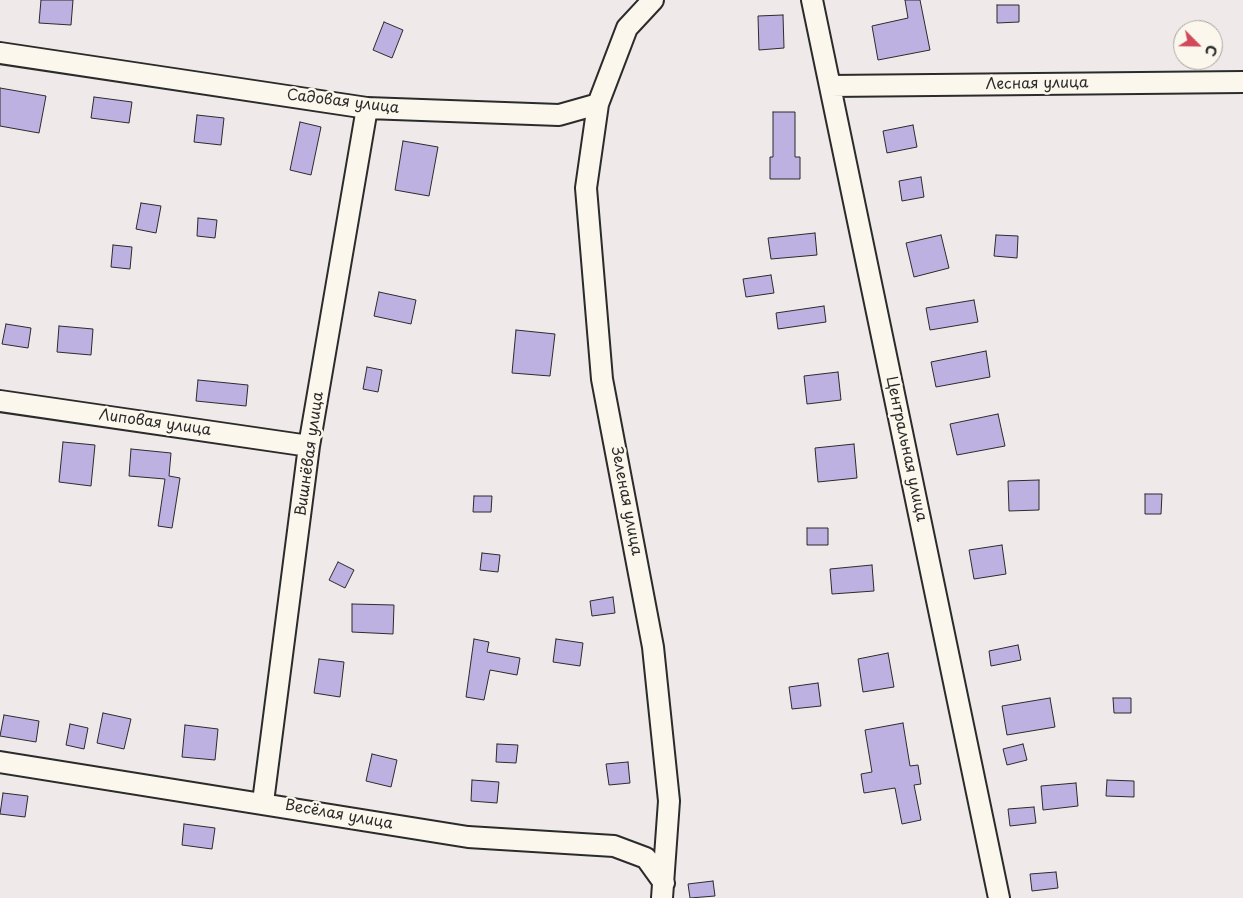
<!DOCTYPE html>
<html>
<head>
<meta charset="utf-8">
<style>
	body { margin:0 }
	#map { position:relative; width:1243px; height:898px; overflow:hidden; background:#efe9ea; font-family:"Playpen Sans",sans-serif }
	canvas { display:block }
	.north { position:absolute; left:1173px; top:20px; width:50px; height:50px; box-sizing:border-box; background:#fbf7ec; border:1px solid #a8a59f; border-radius:50%; rotate:113deg; font-size:14px; font-weight:700; line-height:20px; text-align:center; color:#2b2b2b }
	.north::after { content:''; display:block; margin:auto; width:18px; height:22px; background:#d1495b; clip-path:polygon(50% 0,100% 100%,50% 72%,0 100%) }
</style>
</head>
<body>
<div id="map">
<canvas width="1243" height="898"></canvas>
<div class="north">С</div>
</div>
<script>
const context = document.querySelector('canvas').getContext('2d');
context.lineJoin = 'round';
function paint(path, color) { context.fillStyle = color; context.fill(path, 'evenodd'); }
const shape = rows => new Path2D(rows.map(r => 'M' + r).join(''));
function strokePath(path, color, width, dash) { context.strokeStyle = color; context.lineWidth = width; context.lineCap = dash ? 'butt' : 'round'; context.setLineDash(dash || []); context.stroke(path); }
function label(font, color, halo, rows, align = 'center') {
  context.font = font + ' "Playpen Sans",sans-serif'; context.lineWidth = 5; context.setLineDash([]); context.textBaseline = 'middle'; context.strokeStyle = halo; context.fillStyle = color; for (const [text, x, y, turn = 0] of rows) {
    context.save(); context.translate(x, y); context.rotate((+turn || 0) * Math.PI / 180); context.textAlign = isNaN(turn) ? turn : align; if (halo) context.strokeText(text, 0, 0); context.fillText(text, 0, 0); context.restore();
  }
}
const building = shape([
	[41,0,73,0,71,25,39,23,41,0],
	[905,0,920,0,930,50,878,60,872,26,908,18,905,0],
	[997,5,1019,5,1019,22,997,23,997,5],
	[783,15,784,48,759,50,758,16,783,15],
	[384,22,403,30,392,58,373,50,384,22],
	[0,88,46,96,39,133,0,126,0,88],
	[94,97,132,102,129,123,91,118,94,97],
	[773,112,795,112,795,157,800,157,800,179,770,179,770,157,773,157,773,112],
	[197,115,224,118,221,145,194,142,197,115],
	[300,122,321,127,311,175,290,170,300,122],
	[913,125,917,147,887,153,883,131,913,125],
	[403,141,438,147,429,196,395,190,403,141],
	[921,177,924,197,902,201,899,181,921,177],
	[141,203,161,206,156,233,136,229,141,203],
	[198,218,217,220,215,238,197,236,198,218],
	[815,233,817,255,771,259,768,238,815,233],
	[941,235,949,268,914,277,906,243,941,235],
	[996,235,1018,236,1017,258,994,256,996,235],
	[113,245,132,247,130,269,111,267,113,245],
	[771,275,774,293,746,297,743,279,771,275],
	[379,292,416,300,411,324,374,316,379,292],
	[974,300,978,322,930,330,926,308,974,300],
	[824,306,826,322,778,329,776,313,824,306],
	[6,324,31,328,28,348,2,344,6,324],
	[59,326,93,329,91,355,57,352,59,326],
	[516,330,555,334,550,376,512,373,516,330],
	[986,351,990,377,936,387,931,362,986,351],
	[367,367,382,370,378,392,363,389,367,367],
	[838,372,841,400,807,404,804,376,838,372],
	[198,380,248,385,246,406,196,401,198,380],
	[998,414,1005,446,957,455,950,424,998,414],
	[63,442,95,445,91,486,59,482,63,442],
	[854,444,857,478,818,482,815,448,854,444],
	[131,449,171,453,169,476,180,478,172,528,158,526,165,479,129,476,131,449],
	[1039,480,1039,510,1009,511,1008,481,1039,480],
	[1145,494,1162,494,1161,514,1145,514,1145,494],
	[474,496,492,496,491,512,473,512,474,496],
	[807,528,828,528,828,545,807,545,807,528],
	[1002,545,1006,574,974,579,969,550,1002,545],
	[482,553,500,555,498,572,480,570,482,553],
	[338,562,354,570,345,588,329,580,338,562],
	[872,565,874,591,832,594,830,569,872,565],
	[613,597,615,613,592,616,590,601,613,597],
	[352,604,394,605,393,634,352,632,352,604],
	[474,639,489,642,487,652,520,658,517,675,490,670,484,700,466,697,474,639],
	[556,639,583,643,580,666,553,662,556,639],
	[1018,645,1021,660,991,666,989,651,1018,645],
	[888,653,894,687,863,692,858,659,888,653],
	[319,659,344,662,340,697,314,693,319,659],
	[818,683,821,706,792,709,789,687,818,683],
	[1050,698,1055,727,1007,735,1002,706,1050,698],
	[1113,698,1131,698,1131,713,1114,713,1113,698],
	[103,713,131,719,124,749,97,743,103,713],
	[4,715,39,721,36,742,0,736,4,715],
	[903,723,910,766,918,765,921,784,914,785,921,820,902,824,895,788,864,793,861,774,872,772,865,730,903,723],
	[70,724,88,728,84,749,66,745,70,724],
	[185,725,218,729,215,760,182,757,185,725],
	[497,744,518,745,516,763,496,762,497,744],
	[1023,744,1027,760,1007,765,1003,749,1023,744],
	[372,754,397,760,391,787,366,781,372,754],
	[628,762,630,783,609,785,606,764,628,762],
	[472,780,499,782,497,803,471,801,472,780],
	[1107,780,1134,781,1134,797,1106,796,1107,780],
	[1076,783,1078,806,1043,810,1041,786,1076,783],
	[3,793,28,796,25,817,0,814,3,793],
	[1034,807,1036,823,1010,826,1008,809,1034,807],
	[184,824,215,828,212,849,182,845,184,824],
	[1056,872,1058,888,1032,891,1030,874,1056,872],
	[713,881,715,896,690,898,688,884,713,881]
]);
paint(building, '#bdb1e2');
strokePath(building, '#2b2b2b', 1);
const street = shape([
	[812,0,999,898],
	[0,53,367,108,559,115,598,104,627,28,653,0],
	[830,86,1243,82],
	[598,104,586,188,602,379,653,647,669,801,662,898],
	[0,401,309,446],
	[0,762,468,837,614,846,646,858,664,883],
	[263,802,309,446,367,108]
]);
strokePath(street, '#2b2b2b', 24);
strokePath(street, '#fbf7ec', 20);
label('15px', '#2b2b2b', '#fbf7ec', [
	["Лесная улица",1037,84,-1],
	["Садовая улица",343,102,7],
	["Липовая улица",155,423,8],
	["Центральная улица",906,449,78],
	["Вишнёвая улица",310,454,-82],
	["Зеленая улица",626,501,79],
	["Весёлая улица",339,815,10]
]);
</script>
</body>
</html>
